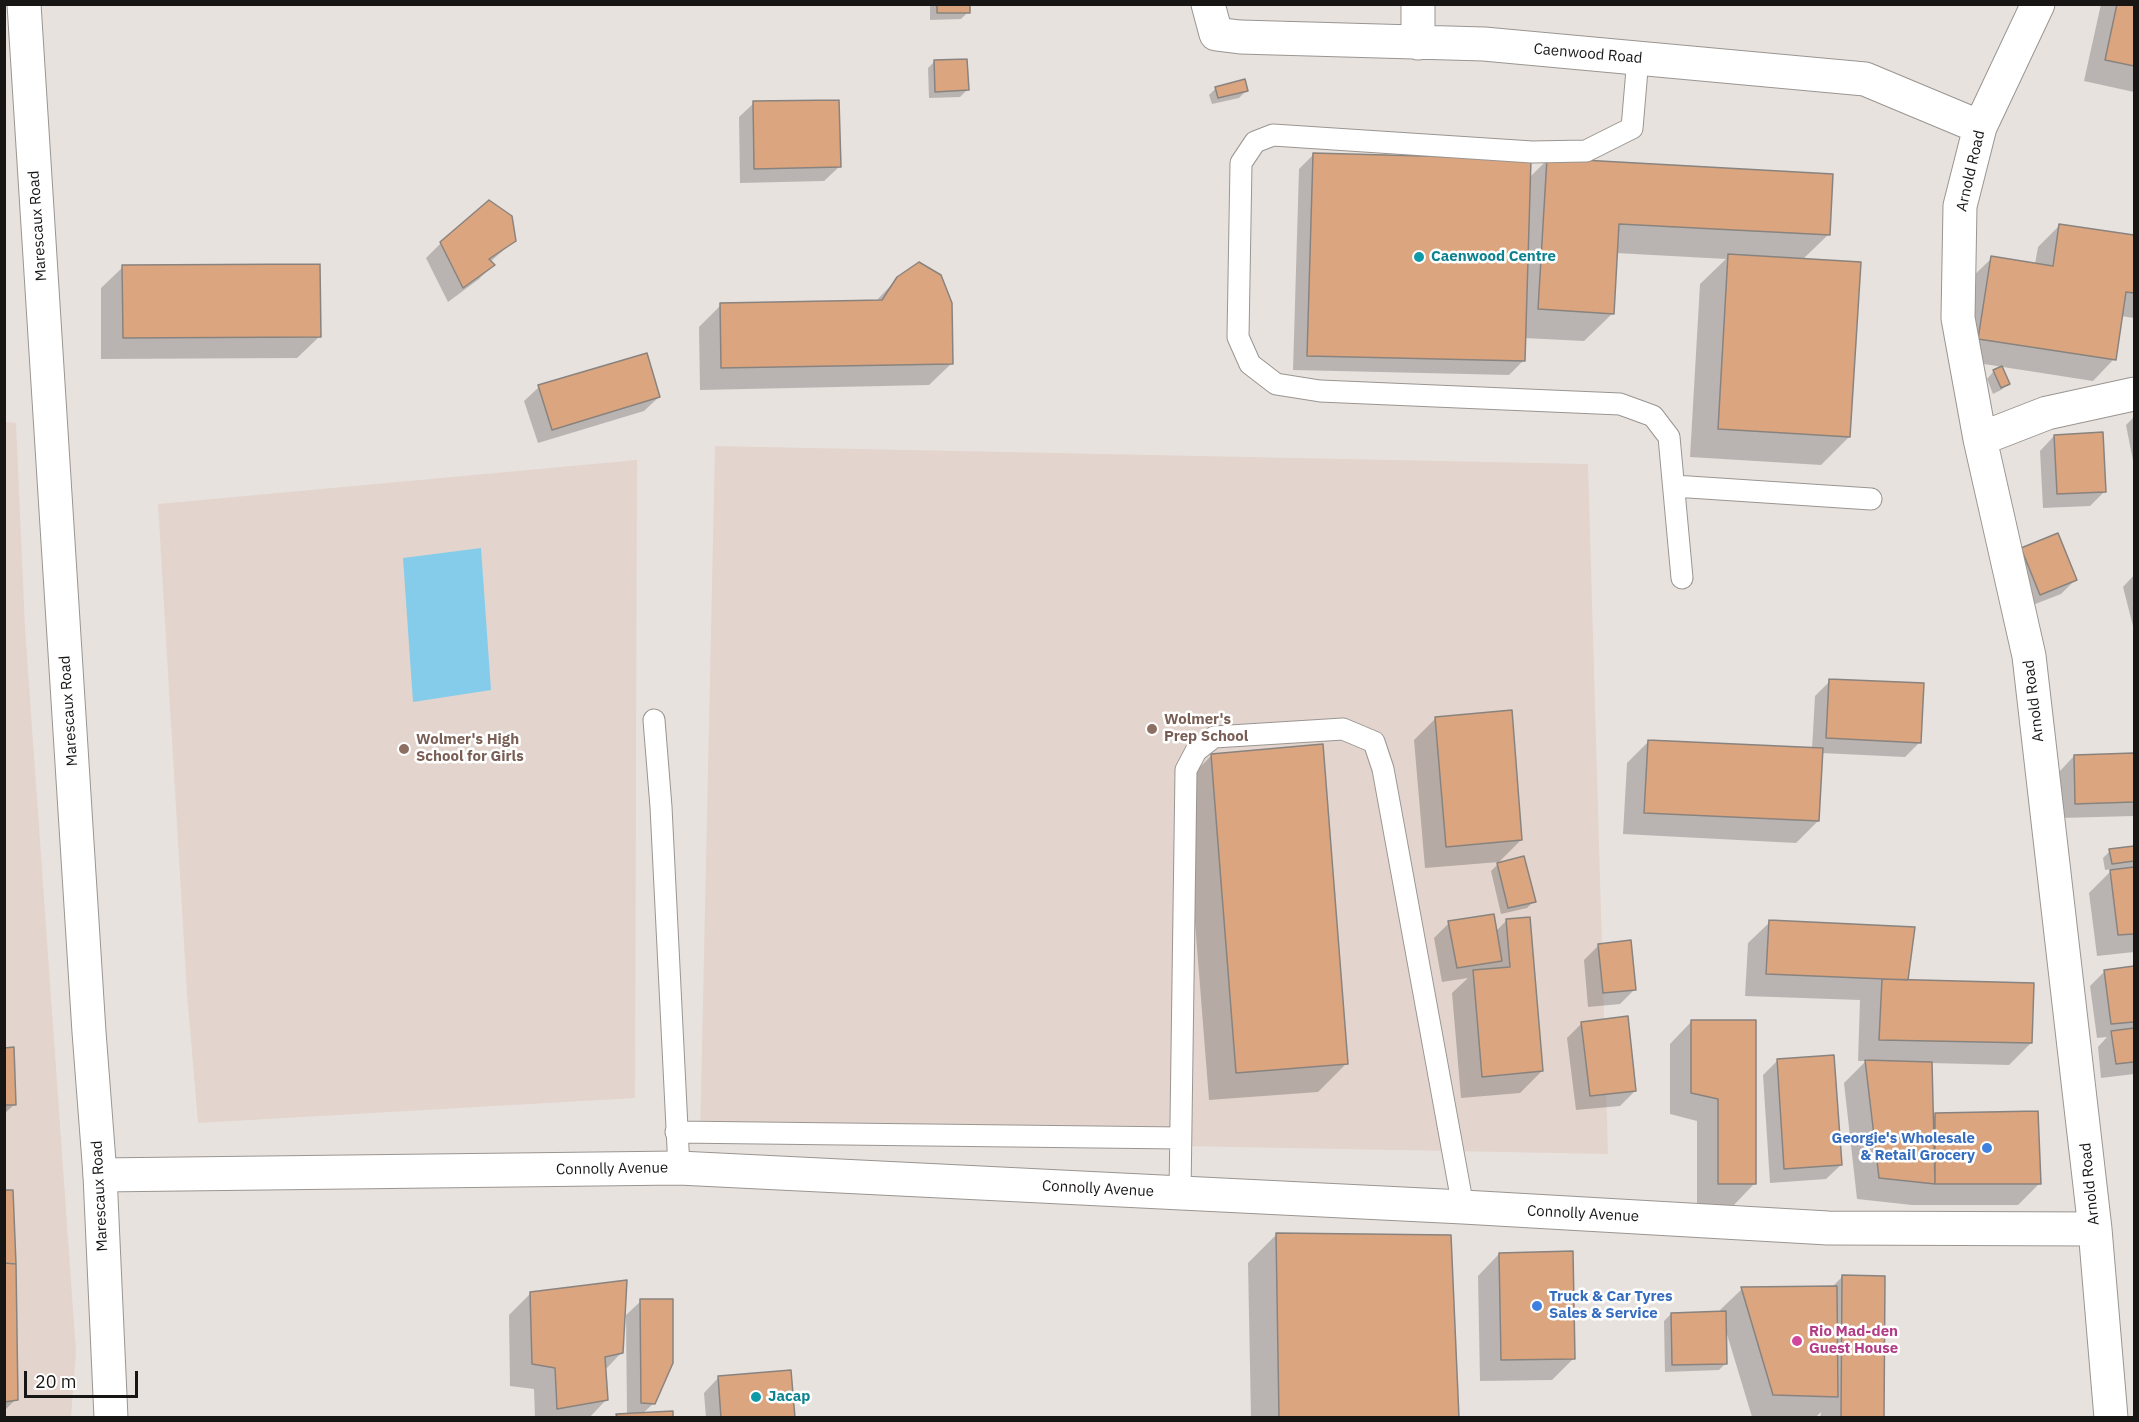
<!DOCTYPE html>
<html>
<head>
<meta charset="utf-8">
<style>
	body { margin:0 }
	#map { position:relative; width:2139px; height:1422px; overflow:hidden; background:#e8e2de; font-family:"IBM Plex Sans",sans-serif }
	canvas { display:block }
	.frame { position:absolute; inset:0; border:6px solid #181615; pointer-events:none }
	.scale { position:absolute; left:24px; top:1371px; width:114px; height:27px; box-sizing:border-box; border:3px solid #181615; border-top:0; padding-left:8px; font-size:18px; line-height:21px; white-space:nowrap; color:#181615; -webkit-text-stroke:4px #fff; paint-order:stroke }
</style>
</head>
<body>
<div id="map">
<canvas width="2139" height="1422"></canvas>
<div class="frame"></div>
<div class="scale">20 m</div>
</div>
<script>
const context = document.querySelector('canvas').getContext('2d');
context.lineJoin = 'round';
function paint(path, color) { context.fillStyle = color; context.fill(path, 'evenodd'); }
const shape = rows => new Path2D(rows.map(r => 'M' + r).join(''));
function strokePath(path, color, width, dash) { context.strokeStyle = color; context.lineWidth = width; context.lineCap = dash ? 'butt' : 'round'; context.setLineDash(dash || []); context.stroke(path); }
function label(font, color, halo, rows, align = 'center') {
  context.font = font + ' "IBM Plex Sans",sans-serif'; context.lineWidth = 5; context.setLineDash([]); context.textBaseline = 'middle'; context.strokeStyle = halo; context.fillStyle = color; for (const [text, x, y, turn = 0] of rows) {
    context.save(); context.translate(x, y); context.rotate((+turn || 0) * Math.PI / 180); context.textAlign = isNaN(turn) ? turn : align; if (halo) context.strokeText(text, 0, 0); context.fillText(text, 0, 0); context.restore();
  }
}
paint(shape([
	[4,422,16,423,25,628,76,1352,71,1417,5,1417],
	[715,446,1588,464,1608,1154,700,1137],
	[637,460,635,1098,198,1123,187,994,158,504]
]), '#e3d5cd');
paint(shape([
	[481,548,491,690,413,702,403,558]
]), '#85ccea');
paint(shape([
	[930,4,968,4,968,12,961,19,930,20],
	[2101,4,2134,4,2134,92,2084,81],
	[935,61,967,90,960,97,929,98,928,68],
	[1216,88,1246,91,1239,98,1212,104,1209,95],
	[754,103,839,167,824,181,740,183,739,117],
	[1313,155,1529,178,1547,160,1828,235,1802,260,1849,437,1821,465,1690,457,1700,284,1726,259,1616,253,1613,313,1584,341,1524,338,1523,361,1509,375,1293,370,1299,169],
	[2060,225,2134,236,2134,318,2121,316,2114,359,2093,381,1958,360,1970,279,1992,258,2035,264,2038,247],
	[515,240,490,262,493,265,479,279,448,302,426,258,441,243],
	[123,267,319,337,297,358,101,359,101,288],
	[898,278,951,364,929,385,700,390,699,327,721,305,875,302],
	[2001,368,2008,383,2001,390,1993,394,1987,379,1993,372],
	[539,387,659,397,644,411,538,443,524,401],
	[2134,417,2134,466,2126,425],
	[2054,436,2104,492,2090,506,2043,508,2040,451],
	[2022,549,2076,579,2061,594,2025,608],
	[2134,575,2134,630,2123,587],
	[1830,681,1920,742,1905,757,1821,753,1818,821,1796,843,1623,834,1627,763,1649,741,1812,749,1815,696],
	[1436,718,1521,840,1499,862,1425,868,1414,740],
	[2134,754,2134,816,2061,818,2060,771,2074,756],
	[1212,755,1346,1064,1318,1092,1209,1100,1184,783],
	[2134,848,2134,952,2097,956,2089,893,2113,869,2105,870,2103,858,2110,851],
	[1498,864,1534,901,1527,908,1501,914,1491,871],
	[1507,920,1542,1071,1520,1093,1461,1098,1452,993,1468,978,1442,982,1434,938,1449,923,1496,931],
	[1770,922,1906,982,2031,1043,2009,1065,1931,1063,1933,1115,2036,1113,2039,1184,2018,1205,1912,1205,1857,1199,1844,1083,1866,1061,1858,1061,1860,1000,1745,996,1748,943],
	[1599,945,1634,990,1620,1004,1588,1007,1584,960],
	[2134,968,2134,1074,2101,1078,2098,1047,2107,1037,2097,1038,2090,986,2105,971],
	[1691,1022,1754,1184,1733,1206,1697,1205,1697,1121,1670,1114,1670,1044],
	[1582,1023,1635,1091,1620,1106,1576,1110,1567,1038],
	[4,1049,15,1104,4,1114],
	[1778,1060,1841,1165,1826,1179,1770,1183,1763,1075],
	[4,1191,16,1399,4,1411],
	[1276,1235,1458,1418,1251,1418,1248,1263],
	[1499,1254,1574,1358,1552,1380,1480,1381,1478,1276],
	[1843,1276,1883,1418,1820,1418,1821,1412,1815,1418,1752,1417,1726,1331,1726,1363,1719,1370,1665,1372,1664,1321,1671,1314,1721,1313,1720,1310,1742,1289,1832,1287],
	[531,1293,621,1353,605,1370,606,1400,589,1418,535,1418,534,1389,510,1386,509,1315],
	[641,1301,654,1403,642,1414,671,1418,615,1418,617,1415,627,1415,626,1315],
	[718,1378,793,1418,706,1418,704,1393]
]), '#0003');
const building = shape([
	[937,4,970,4,970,13,937,13,937,4],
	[2117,4,2134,4,2134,66,2105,60,2117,4],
	[967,59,969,90,935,92,934,60,967,59],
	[1245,79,1248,91,1218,98,1215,87,1245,79],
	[839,100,841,167,754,169,753,101,839,100],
	[1313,153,1531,159,1525,361,1307,356,1313,153],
	[1547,158,1833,174,1830,235,1619,224,1614,314,1538,309,1547,158],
	[489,200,512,216,516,241,489,259,495,265,463,288,440,242,489,200],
	[2059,224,2134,235,2134,293,2126,292,2116,360,1978,339,1991,256,2053,266,2059,224],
	[1728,254,1861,262,1850,437,1718,429,1728,254],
	[919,262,941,275,952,303,953,364,721,368,720,303,882,300,897,277,919,262],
	[320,264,321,337,123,338,122,265,320,264],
	[647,353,660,397,552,430,538,385,647,353],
	[2002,366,2010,384,2001,388,1993,370,2002,366],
	[2103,432,2106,492,2057,494,2054,435,2103,432],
	[2058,533,2077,580,2040,595,2021,548,2058,533],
	[1829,679,1924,683,1921,743,1826,738,1829,679],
	[1512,710,1522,840,1446,847,1435,717,1512,710],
	[1648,740,1823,748,1819,821,1644,813,1648,740],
	[1323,744,1348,1064,1236,1073,1211,754,1323,744],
	[2134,753,2134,802,2075,804,2074,755,2134,753],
	[2134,846,2134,861,2112,864,2109,849,2134,846],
	[1524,856,1536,902,1508,908,1497,863,1524,856],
	[2134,867,2134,934,2118,935,2110,870,2134,867],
	[1494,914,1502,961,1457,968,1448,921,1494,914],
	[1530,917,1543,1071,1482,1077,1473,970,1510,967,1506,919,1530,917],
	[1769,920,1915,927,1908,980,1766,974,1769,920],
	[1631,940,1636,990,1603,993,1598,944,1631,940],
	[2134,966,2134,1022,2111,1024,2104,970,2134,966],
	[1882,979,2034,983,2032,1043,1879,1040,1882,979],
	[1628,1016,1636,1091,1590,1096,1581,1022,1628,1016],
	[1691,1020,1756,1020,1756,1184,1718,1184,1718,1099,1691,1093,1691,1020],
	[2134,1028,2134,1062,2116,1064,2111,1031,2134,1028],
	[14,1047,16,1105,4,1105,4,1048,14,1047],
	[1834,1055,1842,1165,1784,1169,1777,1059,1834,1055],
	[1865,1060,1932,1062,1935,1184,1879,1178,1865,1060],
	[2038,1111,2041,1184,1935,1184,1935,1113,2038,1111],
	[4,1190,13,1190,16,1264,4,1263,4,1190],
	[1276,1233,1451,1235,1459,1418,1279,1418,1276,1233],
	[1573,1251,1575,1359,1501,1360,1499,1253,1573,1251],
	[4,1263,16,1264,18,1400,4,1402,4,1263],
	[1842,1275,1885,1276,1884,1418,1841,1418,1842,1275],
	[627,1280,623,1353,605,1357,608,1400,557,1409,555,1368,532,1364,530,1292,627,1280],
	[1837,1286,1838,1397,1773,1395,1741,1287,1837,1286],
	[640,1299,673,1299,673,1363,655,1404,641,1403,640,1299],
	[1726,1311,1727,1364,1672,1365,1671,1313,1726,1311],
	[791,1370,795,1418,721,1418,718,1376,791,1370],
	[673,1411,673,1418,617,1418,616,1414,673,1411]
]);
paint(building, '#dba57f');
strokePath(building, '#89837f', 1.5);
const service = shape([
	[1638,58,1632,128,1586,151,1532,152,1273,135,1255,142,1241,163,1238,337,1250,364,1276,384,1320,391,1620,404,1653,416,1669,437,1682,578],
	[1674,486,1871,499],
	[654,720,661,807,679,1168],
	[676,1132,1180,1138],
	[1180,1193,1186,770,1196,751,1214,737,1343,729,1374,742,1383,769,1463,1207]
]);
const minor = shape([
	[1208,4,1216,34,1240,37,1484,44,1865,79,1980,127],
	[1418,4,1418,43],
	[2038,4,1980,127,1960,206,1958,318,1980,439,2029,656,2095,1229,2111,1418],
	[1980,439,2047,413,2134,394],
	[100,1175,679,1168,1463,1207,1828,1228,2095,1229]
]);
const secondary = shape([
	[24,4,89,1032,100,1175,111,1418]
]);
strokePath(service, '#9a9591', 23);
strokePath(minor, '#9a9591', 35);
strokePath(secondary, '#9a9591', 35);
strokePath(service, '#fff', 21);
strokePath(minor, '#fff', 33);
strokePath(secondary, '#fff', 33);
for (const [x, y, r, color] of [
	[1419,257,6,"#0f9aa8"],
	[1152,729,6,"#8d6e63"],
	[404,749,6,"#8d6e63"],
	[1987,1148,6,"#3f7fe0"],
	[1537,1306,6,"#3f7fe0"],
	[1797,1341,6,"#d1479c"],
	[756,1397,6,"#0f9aa8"]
]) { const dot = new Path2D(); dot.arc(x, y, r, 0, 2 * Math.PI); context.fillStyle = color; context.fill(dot); strokePath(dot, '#fff', 2); }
label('15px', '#181615', '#fff', [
	["Caenwood Road",1588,54,5],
	["Arnold Road",1971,171,-77],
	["Marescaux Road",38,226,-94],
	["Arnold Road",2034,701,-97],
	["Marescaux Road",69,711,-94],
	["Connolly Avenue",612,1169,-1],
	["Arnold Road",2090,1184,-96],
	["Connolly Avenue",1098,1189,3],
	["Marescaux Road",100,1196,-93],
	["Connolly Avenue",1583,1214,3]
]);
label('bold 15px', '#0d838f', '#fff', [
	["Caenwood Centre",1431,257],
	["Jacap",768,1397]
], 'left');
label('bold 15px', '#785e54', '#fff', [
	["Wolmer's",1164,720],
	["Prep School",1164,737],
	["Wolmer's High",416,740],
	["School for Girls",416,757]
], 'left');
label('bold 15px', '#366cbe', '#fff', [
	["Georgie's Wholesale",1975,1139],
	["& Retail Grocery",1975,1156],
	["Truck & Car Tyres",1549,1297,"left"],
	["Sales & Service",1549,1314,"left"]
], 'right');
label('bold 15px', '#b23c85', '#fff', [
	["Rio Mad-den",1809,1332],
	["Guest House",1809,1349]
], 'left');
</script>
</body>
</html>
